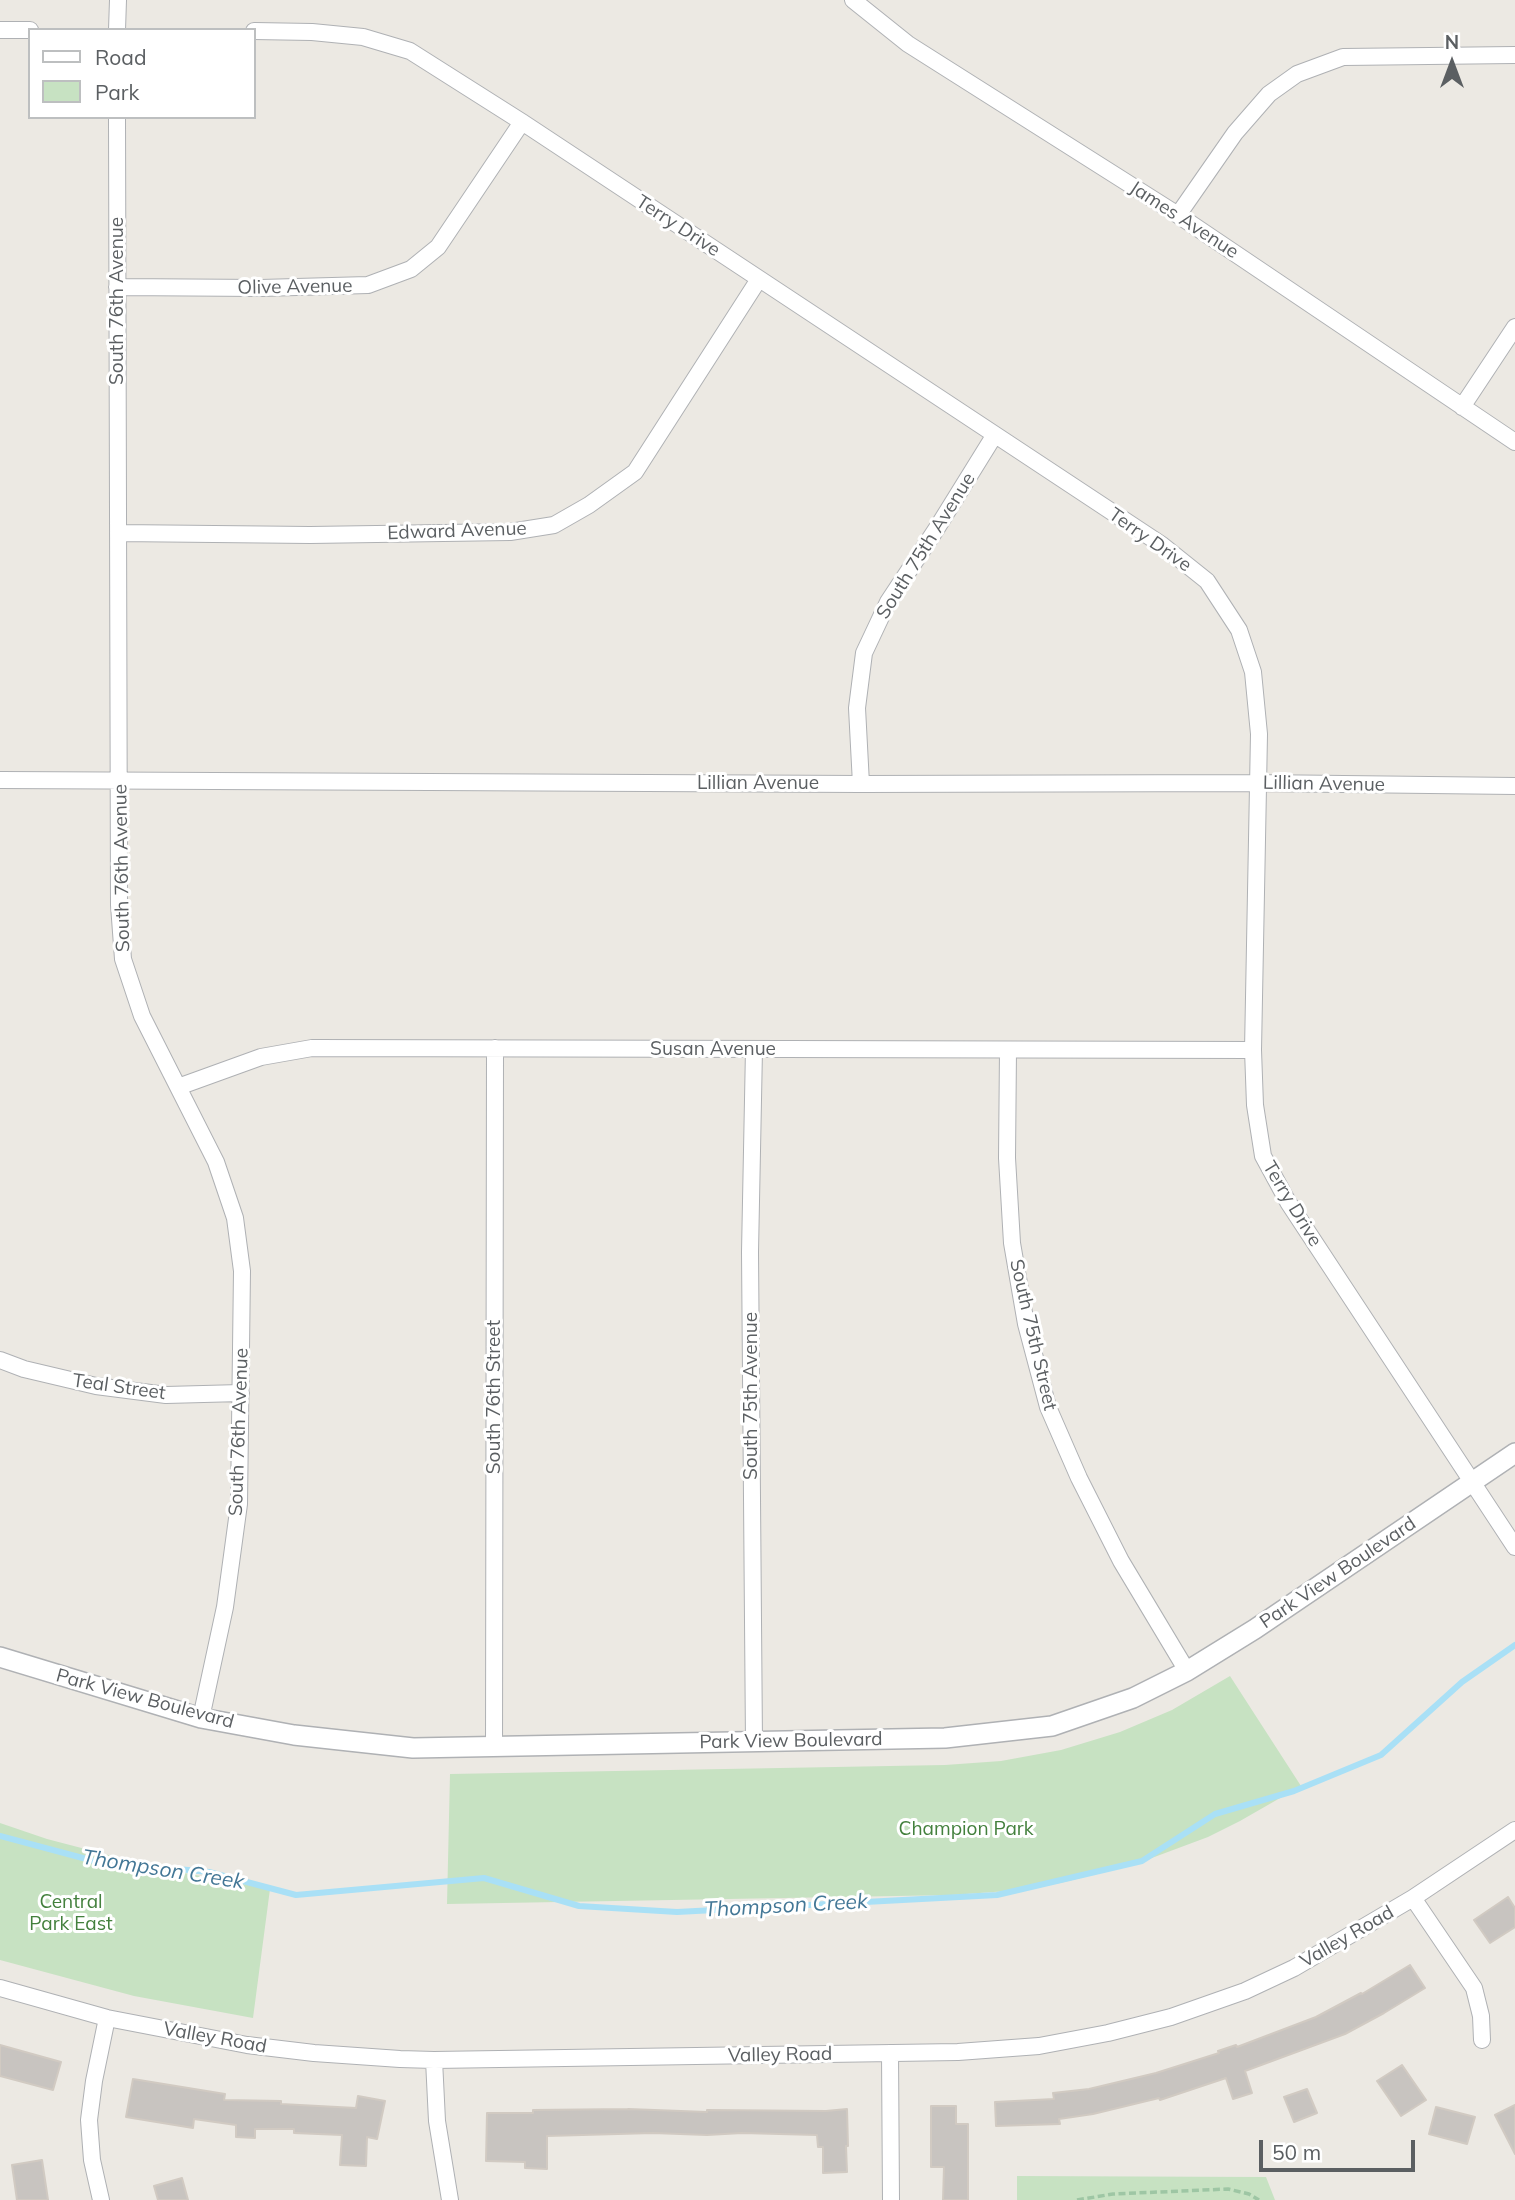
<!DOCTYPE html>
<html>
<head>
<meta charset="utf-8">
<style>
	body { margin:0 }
	#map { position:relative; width:1515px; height:2200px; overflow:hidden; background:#ece9e3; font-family:Mulish,sans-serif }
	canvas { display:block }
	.legend { position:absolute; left:28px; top:28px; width:228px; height:91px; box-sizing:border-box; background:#fff; border:2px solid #bdbfc0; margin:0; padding:9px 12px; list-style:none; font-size:21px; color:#5b5f62 }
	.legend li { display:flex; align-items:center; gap:14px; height:35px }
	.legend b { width:35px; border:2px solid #bdbfc0 }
	.north { position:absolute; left:1417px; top:28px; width:70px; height:70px; -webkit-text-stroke:5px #fff; paint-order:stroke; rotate:0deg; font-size:19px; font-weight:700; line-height:28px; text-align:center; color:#5b5f62 }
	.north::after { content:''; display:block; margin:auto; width:24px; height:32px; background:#5b5f62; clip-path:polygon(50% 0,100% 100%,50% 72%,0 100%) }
	.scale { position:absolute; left:1259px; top:2140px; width:156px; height:32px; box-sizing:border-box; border:4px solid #5b5f62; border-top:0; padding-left:9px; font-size:21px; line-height:24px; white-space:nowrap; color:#5b5f62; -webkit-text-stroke:5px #fff; paint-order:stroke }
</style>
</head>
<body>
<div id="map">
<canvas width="1515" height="2200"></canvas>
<ul class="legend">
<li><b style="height:9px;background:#fff"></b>Road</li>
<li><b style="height:19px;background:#c7e2c2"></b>Park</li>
</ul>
<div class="north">N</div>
<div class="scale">50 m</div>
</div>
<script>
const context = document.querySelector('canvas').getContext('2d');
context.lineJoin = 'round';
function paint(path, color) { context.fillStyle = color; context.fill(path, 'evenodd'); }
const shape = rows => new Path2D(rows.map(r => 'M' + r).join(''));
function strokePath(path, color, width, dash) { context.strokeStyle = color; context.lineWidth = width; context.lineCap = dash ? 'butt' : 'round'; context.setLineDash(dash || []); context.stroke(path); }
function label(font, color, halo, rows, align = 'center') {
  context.font = font + ' Mulish,sans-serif'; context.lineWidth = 6; context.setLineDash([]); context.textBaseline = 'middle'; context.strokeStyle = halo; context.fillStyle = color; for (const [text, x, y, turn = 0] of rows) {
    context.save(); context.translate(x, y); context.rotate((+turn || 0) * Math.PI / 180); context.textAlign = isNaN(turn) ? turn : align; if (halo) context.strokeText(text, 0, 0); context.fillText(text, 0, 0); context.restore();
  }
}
paint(shape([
	[1230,1676,1301,1786,1240,1821,1208,1837,1133,1865,1060,1883,1021,1890,952,1895,447,1904,450,1774,945,1765,1001,1761,1061,1750,1120,1732,1172,1710],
	[0,1823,47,1839,158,1868,270,1889,253,2018,134,1996,0,1960],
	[1017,2176,1266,2177,1275,2200,1017,2200]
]), '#c7e2c2');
strokePath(shape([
	[0,1836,94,1861,209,1872,296,1895,484,1878,579,1906,677,1912,997,1895,1142,1861,1215,1814,1294,1791,1381,1755,1462,1682,1515,1645]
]), '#a9e0f6', 6);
const building = shape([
	[1508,1897,1515,1908,1515,1927,1490,1943,1474,1920,1508,1897],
	[1410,1965,1425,1988,1384,2013,1345,2034,1245,2071,1252,2093,1233,2099,1226,2078,1160,2100,1159,2098,1093,2114,1059,2119,1060,2124,996,2126,995,2102,1054,2099,1053,2093,1089,2089,1156,2073,1219,2053,1218,2051,1236,2045,1237,2047,1316,2017,1361,1993,1362,1994,1410,1965],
	[0,2045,61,2062,53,2090,0,2076,0,2045],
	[1402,2065,1426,2100,1401,2116,1377,2081,1402,2065],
	[133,2079,225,2094,224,2100,281,2101,281,2104,356,2108,358,2096,385,2101,377,2139,367,2137,366,2166,340,2165,342,2135,294,2133,294,2129,255,2129,255,2138,236,2137,236,2125,194,2119,193,2128,126,2117,133,2079],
	[1307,2089,1317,2113,1294,2122,1284,2097,1307,2089],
	[1515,2105,1515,2154,1495,2115,1515,2105],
	[931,2106,956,2106,956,2124,968,2124,968,2200,943,2200,944,2167,931,2167,931,2106],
	[1436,2107,1475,2117,1467,2144,1429,2134,1436,2107],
	[628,2109,707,2112,707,2110,826,2111,847,2109,848,2146,846,2146,847,2172,823,2173,823,2147,818,2147,817,2135,742,2133,707,2135,653,2133,547,2136,547,2169,525,2168,525,2162,486,2161,487,2113,533,2113,533,2110,628,2109],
	[42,2160,48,2200,17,2200,12,2165,42,2160],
	[182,2178,188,2200,158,2200,154,2186,182,2178]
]);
paint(building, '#c8c4c0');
strokePath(building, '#d1cac2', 2);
const minor = shape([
	[853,0,908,44,1178,215,1515,442],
	[0,30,30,30],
	[117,30,118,0],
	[254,31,312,32,363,37,410,51,522,122,1162,545,1207,581,1239,630,1253,672,1259,734,1253,1050,1255,1105,1263,1156,1288,1202,1515,1547],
	[117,117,119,905,123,959,142,1016,216,1162,235,1218,242,1271,239,1504,225,1607,201,1718],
	[1178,215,1235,133,1269,94,1297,74,1343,57,1515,55],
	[117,287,261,288,368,285,411,269,438,247,522,122],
	[1462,407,1515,327],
	[118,533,310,535,510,532,554,525,589,505,635,472,759,279],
	[0,780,861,784,1258,783,1515,786],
	[861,784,857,708,864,653,888,602,937,528,994,436],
	[1008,1050,1007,1158,1012,1243,1026,1324,1048,1407,1079,1478,1121,1561,1187,1671],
	[178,1087,261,1057,312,1048,1253,1050],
	[0,1360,24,1369,96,1386,166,1395,241,1393],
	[754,1743,750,1252,754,1049],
	[494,1747,495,1048],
	[1413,1898,1474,1988,1481,2016,1482,2040],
	[0,1988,107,2018,247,2045,314,2053,400,2059,434,2060,958,2052,1039,2046,1108,2033,1171,2017,1245,1991,1294,1968,1413,1898,1515,1830],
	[890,2053,891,2200],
	[434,2060,437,2121,450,2200],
	[101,2200,92,2160,89,2120,94,2081,107,2018]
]);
const tertiary = shape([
	[0,1657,201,1718,294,1735,413,1748,945,1738,1052,1726,1133,1698,1187,1671,1255,1629,1515,1453]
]);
strokePath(minor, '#afb1b4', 18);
strokePath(tertiary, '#afb1b4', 22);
strokePath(shape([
	[1077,2200,1113,2194,1228,2189,1249,2194,1259,2200]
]), '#9ec6a4', 3.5, [7, 3.5]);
strokePath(minor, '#fff', 16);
strokePath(tertiary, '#fff', 19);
label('19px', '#5b5f62', '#fff', [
	["James Avenue",1184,220,33],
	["Terry Drive",678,226,33],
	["Olive Avenue",295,287,-1],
	["South 76th Avenue",117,301,-90],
	["Edward Avenue",457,531,-2],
	["Terry Drive",1150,540,35],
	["South 75th Avenue",926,546,-58],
	["Lillian Avenue",758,783],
	["Lillian Avenue",1324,784,1],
	["South 76th Avenue",122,868,-91],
	["Susan Avenue",713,1049],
	["Terry Drive",1292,1204,59],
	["South 75th Street",1033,1335,77],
	["Teal Street",119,1387,8],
	["South 75th Avenue",751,1396,-90],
	["South 76th Street",494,1397,-90],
	["South 76th Avenue",239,1432,-88],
	["Park View Boulevard",1338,1573,-34],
	["Park View Boulevard",145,1699,15],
	["Park View Boulevard",791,1741,-1],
	["Valley Road",1347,1937,-30],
	["Valley Road",215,2038,10],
	["Valley Road",780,2055,-1]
]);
label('19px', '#43803d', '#fff', [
	["Champion Park",966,1829],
	["Central",71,1902],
	["Park East",71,1924]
]);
label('italic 21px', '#437796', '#fff', [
	["Thompson Creek",163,1870,9],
	["Thompson Creek",786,1906,-3]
]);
</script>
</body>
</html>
